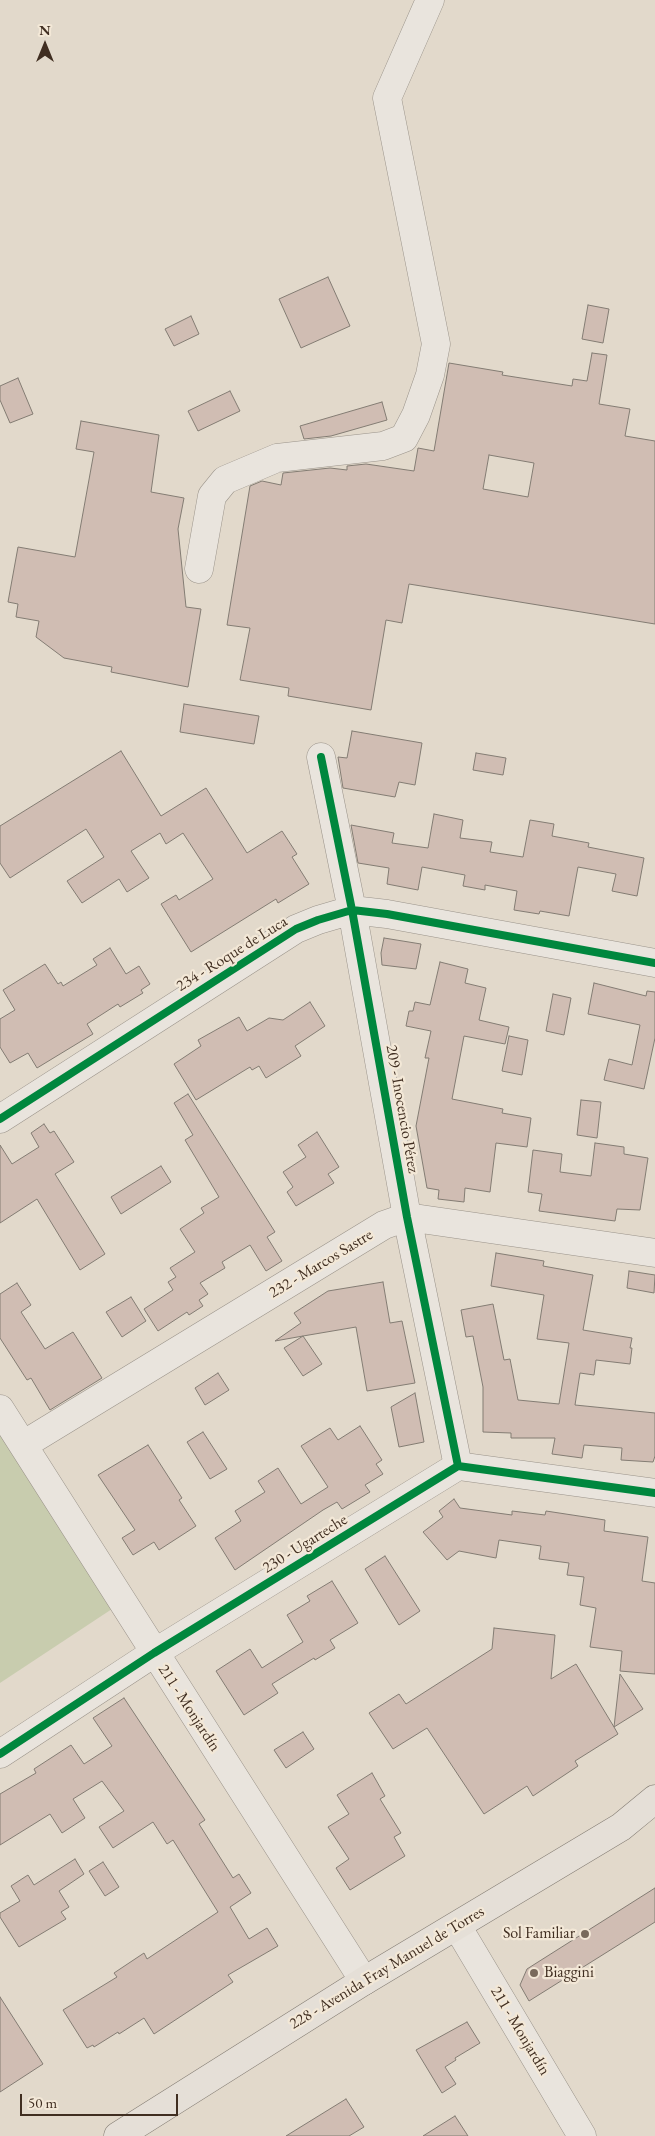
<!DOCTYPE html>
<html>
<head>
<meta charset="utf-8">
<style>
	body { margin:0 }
	#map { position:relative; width:655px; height:2136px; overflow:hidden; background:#e2d9cb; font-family:"EB Garamond",serif }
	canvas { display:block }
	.north { position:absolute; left:20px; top:20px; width:50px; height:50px; -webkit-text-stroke:4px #f3e8d7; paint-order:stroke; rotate:0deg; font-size:14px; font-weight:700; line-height:20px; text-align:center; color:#402e21 }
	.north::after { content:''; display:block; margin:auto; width:18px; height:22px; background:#402e21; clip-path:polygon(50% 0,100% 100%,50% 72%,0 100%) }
	.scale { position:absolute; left:20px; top:2094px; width:158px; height:22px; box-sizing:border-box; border:2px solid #402e21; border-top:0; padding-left:6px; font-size:15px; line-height:18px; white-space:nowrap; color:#402e21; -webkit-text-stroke:4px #f3e8d7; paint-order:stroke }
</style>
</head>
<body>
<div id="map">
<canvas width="655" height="2136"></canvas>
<div class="north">N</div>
<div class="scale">50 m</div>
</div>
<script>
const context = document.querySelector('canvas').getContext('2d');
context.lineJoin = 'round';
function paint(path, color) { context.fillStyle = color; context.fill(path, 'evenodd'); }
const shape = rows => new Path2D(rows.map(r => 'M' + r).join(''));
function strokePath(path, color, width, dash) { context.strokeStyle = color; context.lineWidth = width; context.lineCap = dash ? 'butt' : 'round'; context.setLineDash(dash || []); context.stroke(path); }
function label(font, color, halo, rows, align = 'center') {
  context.font = font + ' "EB Garamond",serif'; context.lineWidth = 4.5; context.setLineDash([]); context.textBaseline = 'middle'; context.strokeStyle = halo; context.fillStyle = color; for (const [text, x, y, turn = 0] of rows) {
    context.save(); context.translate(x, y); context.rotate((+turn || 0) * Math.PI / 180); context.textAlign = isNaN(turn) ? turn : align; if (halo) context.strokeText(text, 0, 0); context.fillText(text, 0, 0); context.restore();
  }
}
paint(shape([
	[0,1431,115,1607,0,1683]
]), '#c8ccae');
const building = shape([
	[328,277,350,326,301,348,279,299,328,277],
	[588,305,609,309,603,343,582,339,588,305],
	[191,316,199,334,174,346,165,329,191,316],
	[592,353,607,355,599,404,630,409,625,436,655,441,655,624,409,584,402,623,386,620,371,710,288,696,289,688,240,680,250,628,227,625,250,486,262,481,281,485,283,473,330,468,347,470,347,466,366,464,414,471,418,448,434,451,449,363,503,372,502,375,572,386,573,379,587,381,592,353],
	[489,455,534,463,528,497,483,489,489,455],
	[18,378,33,414,10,423,0,400,0,386,18,378],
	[230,391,240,411,198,431,188,411,230,391],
	[382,402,387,420,331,436,304,439,300,426,382,402],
	[81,421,159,435,151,492,184,498,178,529,186,607,201,609,188,687,111,672,112,667,64,658,36,637,39,621,16,617,18,604,8,602,18,547,75,557,94,452,76,449,81,421],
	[184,704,259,716,254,744,180,732,184,704],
	[352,731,422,743,415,785,399,782,395,797,343,788,338,757,347,758,352,731],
	[121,751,161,816,206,788,247,853,282,831,297,854,292,857,309,884,278,903,276,899,191,952,161,904,176,895,179,900,213,879,183,833,166,844,160,833,131,851,149,878,127,892,119,879,82,903,67,881,104,857,86,829,10,878,0,863,0,826,121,751],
	[476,753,506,758,503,775,473,770,476,753],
	[434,814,463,820,460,838,492,842,490,852,523,857,530,820,554,824,552,836,589,843,588,847,644,858,637,896,612,891,616,874,578,867,569,916,540,911,539,914,514,910,517,891,485,885,485,890,463,886,465,875,422,867,418,890,387,884,389,868,358,863,351,825,394,833,392,843,428,848,434,814],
	[384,938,421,944,416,969,382,965,381,953,384,938],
	[110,948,126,974,139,966,150,984,141,990,143,993,120,1007,118,1004,87,1024,93,1034,37,1068,28,1053,10,1063,0,1047,0,1019,15,1010,3,990,45,964,58,984,61,982,63,986,97,965,93,959,110,948],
	[440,962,468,969,465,983,486,988,479,1020,509,1027,505,1044,464,1036,452,1099,503,1109,502,1113,531,1118,527,1147,496,1143,490,1192,465,1188,464,1202,438,1199,439,1190,427,1188,416,1126,429,1058,425,1058,431,1031,406,1026,409,1011,413,1011,415,1002,430,1005,440,962],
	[594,983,646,996,647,991,655,992,655,1038,644,1089,604,1080,609,1059,632,1065,640,1025,588,1014,594,983],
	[553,994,571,998,564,1035,546,1031,553,994],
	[310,1002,325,1026,295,1046,301,1056,266,1078,259,1066,252,1070,250,1067,196,1100,174,1064,201,1046,198,1040,239,1017,247,1031,269,1018,283,1020,310,1002],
	[509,1036,528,1040,522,1075,502,1071,509,1036],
	[188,1094,275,1232,267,1237,282,1261,266,1271,250,1245,222,1262,225,1268,200,1283,208,1294,199,1300,203,1306,189,1315,187,1312,158,1331,144,1309,173,1290,168,1282,176,1277,170,1268,195,1252,180,1229,204,1213,201,1208,219,1197,185,1140,193,1135,174,1103,188,1094],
	[581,1100,601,1102,597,1138,577,1135,581,1100],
	[44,1124,50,1133,54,1131,74,1162,55,1174,105,1254,80,1270,37,1199,0,1223,0,1145,12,1164,39,1147,31,1133,44,1124],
	[317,1132,339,1167,328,1174,334,1183,296,1206,287,1192,293,1187,283,1172,306,1157,298,1145,317,1132],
	[595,1143,624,1147,624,1154,648,1158,640,1210,617,1209,615,1221,539,1211,542,1194,528,1192,533,1150,562,1154,560,1172,591,1176,595,1143],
	[161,1166,171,1182,121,1214,111,1197,161,1166],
	[496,1253,544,1261,543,1266,593,1275,583,1330,632,1338,630,1348,632,1348,630,1364,596,1360,594,1375,580,1373,575,1405,655,1413,655,1456,653,1462,621,1460,622,1448,584,1445,582,1458,552,1454,555,1438,511,1438,511,1433,483,1432,483,1387,473,1336,466,1337,461,1310,493,1304,504,1360,510,1359,518,1400,559,1404,569,1343,537,1339,544,1295,491,1286,496,1253],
	[629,1271,655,1275,654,1293,627,1288,629,1271],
	[383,1282,390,1323,402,1321,415,1383,367,1391,356,1327,303,1336,322,1364,303,1376,284,1348,303,1336,275,1341,301,1323,294,1313,328,1291,383,1282],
	[17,1283,31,1305,21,1312,45,1349,73,1332,102,1378,50,1410,31,1378,27,1380,0,1338,0,1294,17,1283],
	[131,1297,146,1321,122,1337,106,1312,131,1297],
	[218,1373,229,1390,205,1405,195,1388,218,1373],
	[415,1393,424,1442,399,1447,391,1407,415,1393],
	[360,1426,382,1460,376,1464,383,1474,365,1485,370,1492,342,1509,337,1502,323,1510,235,1570,215,1538,241,1521,235,1511,265,1492,258,1481,278,1468,301,1504,328,1487,301,1446,330,1428,338,1440,360,1426],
	[203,1432,227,1469,210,1479,187,1442,203,1432],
	[148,1445,182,1498,179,1500,196,1526,159,1550,154,1542,133,1555,122,1538,135,1530,98,1475,148,1445],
	[454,1499,460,1508,512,1515,512,1511,545,1515,546,1511,605,1520,604,1531,648,1537,642,1581,655,1583,655,1674,620,1671,622,1651,590,1647,596,1608,580,1605,584,1577,567,1575,569,1563,539,1559,541,1546,499,1540,496,1558,459,1551,447,1560,423,1532,443,1517,439,1511,454,1499],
	[385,1556,420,1611,399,1625,365,1569,385,1556],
	[332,1581,358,1623,330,1640,335,1648,315,1660,314,1658,272,1684,278,1693,244,1715,216,1671,250,1649,262,1668,303,1642,287,1615,310,1601,307,1596,332,1581],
	[494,1628,555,1635,551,1679,576,1664,614,1727,620,1674,643,1709,614,1727,618,1734,575,1761,578,1766,533,1796,527,1786,484,1814,427,1728,393,1749,369,1713,399,1694,406,1704,492,1649,494,1628],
	[124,1698,205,1820,199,1824,233,1878,239,1874,251,1893,230,1907,249,1939,267,1928,278,1946,228,1975,233,1982,154,2034,144,2018,119,2034,118,2032,94,2047,93,2045,87,2048,63,2010,117,1977,114,1973,144,1953,147,1959,218,1912,173,1840,167,1844,153,1822,113,1848,99,1827,124,1811,102,1781,73,1799,85,1818,62,1833,50,1814,0,1845,0,1794,36,1773,34,1769,71,1745,84,1764,112,1746,93,1718,124,1698],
	[303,1732,314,1749,286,1768,274,1750,303,1732],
	[372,1773,385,1796,380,1799,401,1833,394,1837,405,1856,350,1890,336,1868,349,1859,328,1827,349,1814,337,1795,372,1773],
	[75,1859,84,1874,59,1891,69,1907,61,1912,66,1919,19,1947,0,1917,0,1913,20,1901,11,1886,28,1875,34,1885,75,1859],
	[103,1862,119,1887,105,1896,89,1871,103,1862],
	[655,1888,655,1922,529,2001,520,1985,527,1969,655,1888],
	[0,1997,43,2064,0,2092,0,1997],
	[467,2022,480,2043,455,2058,456,2060,445,2067,456,2084,442,2093,416,2050,467,2022],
	[346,2099,364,2127,349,2136,286,2136,346,2099],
	[455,2116,468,2136,423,2136,455,2116]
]);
paint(building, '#d0bdb3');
strokePath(building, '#837c73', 1);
const minor = shape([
	[199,569,212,496,225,480,277,458,383,446,404,438,416,415,430,375,436,344,387,98,430,0],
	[321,757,352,910,407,1217,458,1466],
	[0,1119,296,929,318,920,352,910,387,914,655,963],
	[0,1409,364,1981],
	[23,1445,384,1225,407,1217,655,1253],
	[0,1754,154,1653,458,1466,655,1493],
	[457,1926,582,2136]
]);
const major = shape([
	[118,2136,364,1981,621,1827,655,1799]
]);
strokePath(minor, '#9a938a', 29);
strokePath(major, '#837c73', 29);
strokePath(minor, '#e9e4dd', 28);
strokePath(major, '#e5dfd7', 28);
strokePath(shape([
	[321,757,352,910,407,1217,458,1466],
	[0,1119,296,929,318,920,352,910,387,914,655,963],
	[0,1754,154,1653,458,1466,655,1493]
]), '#00873e', 8);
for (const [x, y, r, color] of [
	[585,1934,5,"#796a5c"],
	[534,1973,5,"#796a5c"]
]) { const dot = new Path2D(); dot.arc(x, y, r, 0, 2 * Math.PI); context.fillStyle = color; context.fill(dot); strokePath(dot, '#f3e8d7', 2); }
label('16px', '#402e21', '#f3e8d7', [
	["234 - Roque de Luca",232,954,-32],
	["209 - Inocencio Pérez",402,1109,80],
	["232 - Marcos Sastre",321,1264,-31],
	["230 - Ugarteche",305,1544,-32],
	["211 - Monjardín",189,1708,57],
	["228 - Avenida Fray Manuel de Torres",387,1968,-31],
	["211 - Monjardín",520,2031,59]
]);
label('16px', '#402e21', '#f3e8d7', [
	["Sol Familiar",575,1934],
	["Biaggini",544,1973,"left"]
], 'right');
</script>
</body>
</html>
